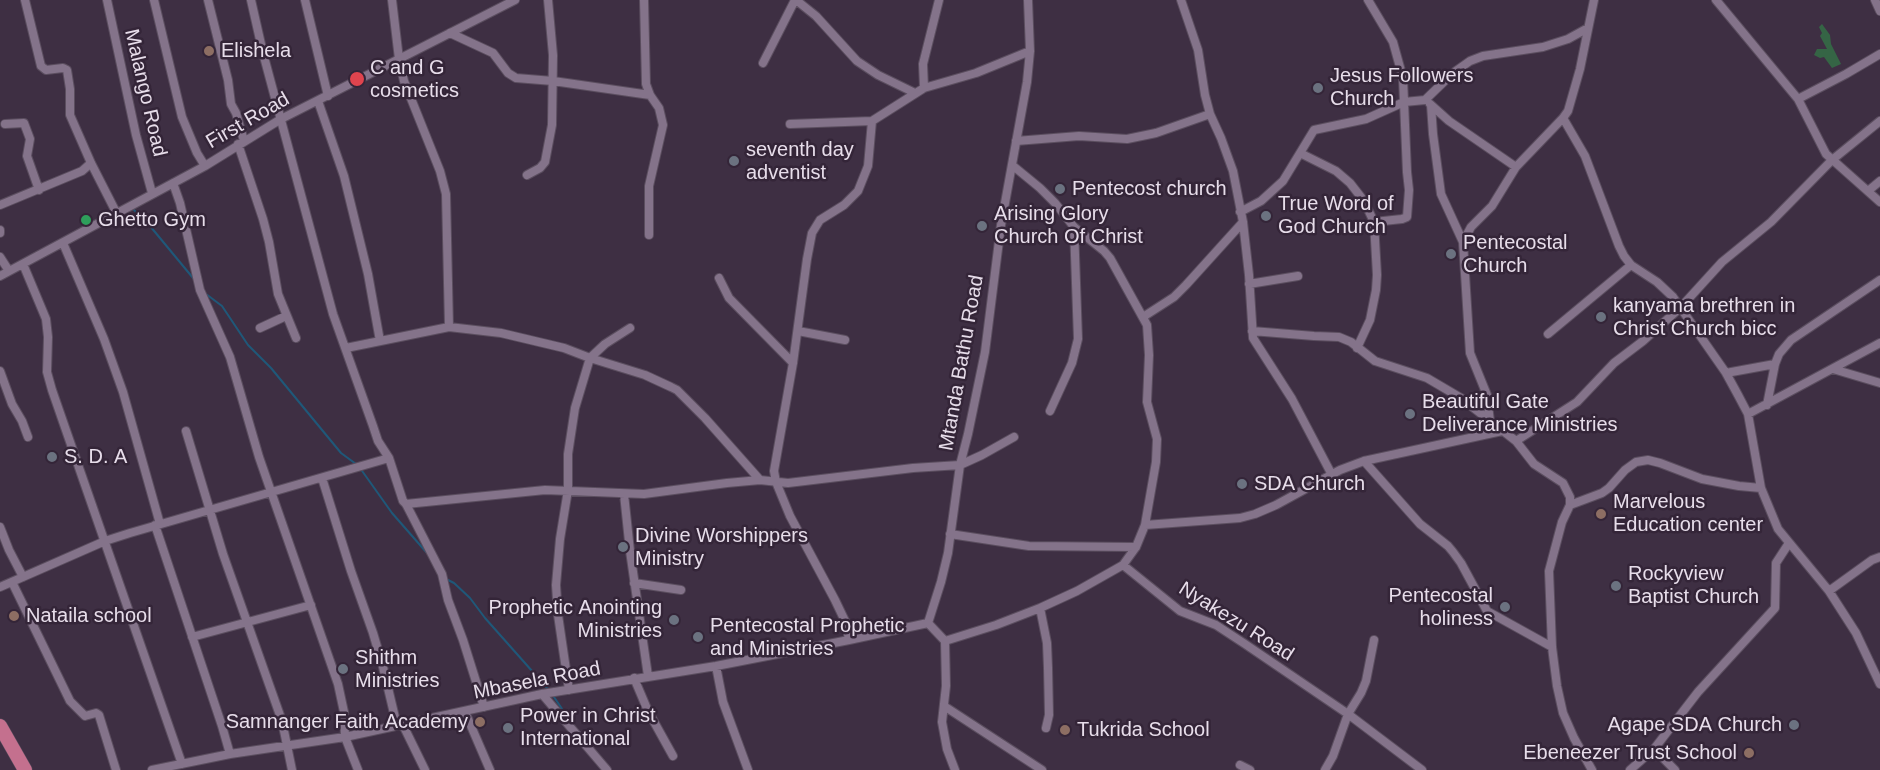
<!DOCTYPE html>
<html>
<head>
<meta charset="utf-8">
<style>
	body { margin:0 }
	canvas { display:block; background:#3e2f43 }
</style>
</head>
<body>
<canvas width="1880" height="770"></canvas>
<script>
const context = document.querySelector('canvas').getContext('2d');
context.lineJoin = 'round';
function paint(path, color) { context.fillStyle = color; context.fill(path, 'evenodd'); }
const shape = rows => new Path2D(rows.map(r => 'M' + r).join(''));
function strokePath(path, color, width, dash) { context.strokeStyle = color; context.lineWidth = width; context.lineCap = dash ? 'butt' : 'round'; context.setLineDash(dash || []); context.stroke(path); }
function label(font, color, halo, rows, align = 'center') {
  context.font = font + ' Helvetica,sans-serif'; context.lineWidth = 5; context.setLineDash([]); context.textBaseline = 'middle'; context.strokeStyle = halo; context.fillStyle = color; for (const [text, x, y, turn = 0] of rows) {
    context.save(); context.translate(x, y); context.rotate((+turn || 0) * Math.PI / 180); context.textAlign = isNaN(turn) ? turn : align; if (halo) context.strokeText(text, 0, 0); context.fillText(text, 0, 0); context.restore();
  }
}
paint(shape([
	[1822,24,1830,35,1831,44,1841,64,1832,68,1824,57,1820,58,1814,55,1817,49,1827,49,1820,36,1822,33,1819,27]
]), '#356545');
strokePath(shape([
	[132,208,150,226,193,278],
	[206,294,222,306,248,345,271,368,341,453,356,464],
	[360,468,392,513,427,553],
	[446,579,454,583,470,598,485,618,548,689],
	[554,697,571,722]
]), '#1f5879', 2);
const minor = shape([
	[25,0,41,66,46,70,63,68,67,70,70,89,70,115,91,163,117,214],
	[107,0,136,135,152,193],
	[154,0,182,117,197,153,205,166],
	[208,0,228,80,231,104,236,113,244,141],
	[251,0,263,53,333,314,373,426,378,441,389,458,403,501,406,504,442,574,448,600,463,640,484,707],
	[305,0,328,96],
	[644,0,646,84,650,95,659,108,663,125,649,186,649,235],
	[796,0,816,16,857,61,878,75,915,93],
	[1181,0,1198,50,1205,95,1210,114,1221,138,1233,171,1243,222,1249,275,1253,338,1292,399,1332,475],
	[1368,0,1393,42,1403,78,1407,172,1409,190,1407,217,1402,219,1374,222],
	[1716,0,1798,99,1826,154,1880,202],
	[1875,0,1880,11],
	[450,33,493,53,508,73,516,78,553,81,650,95],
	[763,63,795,0],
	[924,88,923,64,939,0],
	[1798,99,1846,74,1880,54],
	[318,101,344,176,368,274,380,341],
	[1430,104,1449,121,1516,167],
	[1431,105,1433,134,1441,194,1463,242,1470,353,1487,395,1490,422],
	[1563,118,1585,156,1619,246,1624,256,1631,265,1657,282,1673,297,1726,373,1738,395,1748,414,1761,488,1778,529,1829,591,1856,633,1880,684],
	[5,124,24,123,30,139,27,156,39,190],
	[790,124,872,121,924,88,976,73,1030,51],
	[1016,141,1079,136,1127,139,1156,133,1210,114],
	[238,144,263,219,269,242,278,294,296,338],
	[1300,153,1336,171,1350,183,1364,201,1374,222,1377,275,1376,290,1370,320,1357,348],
	[1012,165,1040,188,1055,203,1074,227,1104,251,1110,258,1147,325,1149,355,1147,402,1157,439,1156,462,1145,525,1136,547,1123,565],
	[527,175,540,168,545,162,552,125,553,55,548,0],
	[173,183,180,203,200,290,230,357,259,457,338,684,344,712,345,737,358,770],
	[1868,191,1880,181],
	[0,205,82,171,91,163],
	[1240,212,1261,201,1283,181,1314,130,1366,119,1404,102,1425,100,1453,73,1470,61,1483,56,1543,47,1568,39,1588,28],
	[0,230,0,233],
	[1463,242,1471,227,1492,206,1516,167,1563,118,1568,111,1580,69,1594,0],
	[63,243,104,339,123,392,160,524],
	[0,257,9,271],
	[23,264,46,319,48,337,47,372,52,390,182,764],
	[0,276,205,166,281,119,515,0],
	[719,278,729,298,793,363],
	[1249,284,1298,276],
	[1143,317,1174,297,1186,285,1243,222],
	[449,327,501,333,564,348,590,358,645,375,671,387,677,390,705,418,760,480],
	[260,328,286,316],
	[798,331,845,340],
	[1252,331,1314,336,1339,337,1351,342,1375,361,1427,378,1461,398,1516,441,1534,464,1563,483,1570,497,1570,505,1562,522,1549,571,1552,647,1557,686,1563,713,1574,738,1592,770],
	[1548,334,1631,265],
	[346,348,449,327,446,194,440,171,404,81,399,59,392,0],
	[1833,369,1880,383],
	[0,371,12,404,22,421,28,437],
	[1726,373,1775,364],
	[1767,405,1775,364,1779,354,1791,340,1880,280],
	[1050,411,1072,363,1078,339,1074,227],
	[1748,414,1880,343],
	[186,431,223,554,282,721,292,770],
	[1516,441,1577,402,1614,363,1643,341,1681,307,1722,262,1771,222,1832,160,1880,121],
	[1364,461,1420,524,1448,546,1453,552,1461,563,1487,611,1552,647],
	[322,478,351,571,373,633,383,667,397,726],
	[624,494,630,551,648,676],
	[406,504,545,490,644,494,727,483,760,480,788,483,913,468,960,465,982,455,1014,437],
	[1570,505,1602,493,1609,488,1625,470,1636,462,1648,460,1660,463,1702,479,1739,486,1761,488],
	[155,525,222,726,230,754],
	[1145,525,1240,518,1255,514,1276,505,1340,470,1364,461,1502,431],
	[0,527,9,550,23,577],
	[950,534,1029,546,1136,547],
	[12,582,70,701,85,716,96,713,99,715,116,770],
	[634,583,681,590],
	[0,587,105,541,130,533,389,458],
	[1829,591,1872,560,1880,557],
	[1040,608,1047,643,1048,668,1049,715,1046,728],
	[928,623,941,582,948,553,960,465,968,434,985,352,1001,225,1027,82,1030,51,1028,0],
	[928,623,945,641],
	[192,637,311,605],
	[849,640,846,623,835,600,790,516,776,482,774,471,793,363,807,259,812,233,820,220,844,205,858,191,868,166,872,121],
	[945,641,996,625,1040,608,1077,591,1123,565,1180,611,1216,625,1245,644,1348,714,1422,770],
	[945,641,946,686,942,722,947,749,955,770],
	[716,666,723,702,748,770],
	[634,678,648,711,673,756],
	[569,690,558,615,556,585,560,539,568,490,568,454,575,408,590,358,605,344,630,328],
	[542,694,607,770],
	[944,706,1042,770],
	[465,712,490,770],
	[403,725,425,770],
	[1654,749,1675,770],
	[1240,765,1250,770],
	[152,770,230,754,345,737,542,694,716,666,849,640,928,623],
	[1325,770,1333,756,1348,714,1361,693,1366,681,1374,640],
	[1630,770,1654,749,1698,692,1775,608,1776,563,1789,543]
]);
const primary = shape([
	[0,726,25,770]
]);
strokePath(minor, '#5b4e5f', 10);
strokePath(primary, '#5b4e5f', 15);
strokePath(minor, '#84738a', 8);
strokePath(primary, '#c4708e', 14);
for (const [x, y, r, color] of [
	[209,51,6,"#8d6e63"],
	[357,79,8,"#e0444e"],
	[1318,88,6,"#6b7280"],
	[734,161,6,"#6b7280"],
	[1060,189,6,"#6b7280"],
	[1266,216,6,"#6b7280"],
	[86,220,6,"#2e9e5b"],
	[982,226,6,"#6b7280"],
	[1451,254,6,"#6b7280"],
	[1601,317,6,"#6b7280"],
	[1410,414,6,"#6b7280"],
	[52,457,6,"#6b7280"],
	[1242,484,6,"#6b7280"],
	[1601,514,6,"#8d6e63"],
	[623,547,6,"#6b7280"],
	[1616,586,6,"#6b7280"],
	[1505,607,6,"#6b7280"],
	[14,616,6,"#8d6e63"],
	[674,620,6,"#6b7280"],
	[698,637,6,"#6b7280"],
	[343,669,6,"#6b7280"],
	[480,722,6,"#8d6e63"],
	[1794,725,6,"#6b7280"],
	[508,728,6,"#6b7280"],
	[1065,730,6,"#8d6e63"],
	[1749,753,6,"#8d6e63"]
]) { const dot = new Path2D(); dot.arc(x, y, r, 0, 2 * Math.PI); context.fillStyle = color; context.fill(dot); strokePath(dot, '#342538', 2); }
label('20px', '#e7ddea', '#342538', [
	["Elishela",221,51],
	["C and G",370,68],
	["cosmetics",370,91],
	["Jesus Followers",1330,76],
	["Church",1330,99],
	["seventh day",746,150],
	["adventist",746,173],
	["Pentecost church",1072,189],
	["True Word of",1278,204],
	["God Church",1278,227],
	["Arising Glory",994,214],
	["Church Of Christ",994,237],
	["Ghetto Gym",98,220],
	["Pentecostal",1463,243],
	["Church",1463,266],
	["kanyama brethren in",1613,306],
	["Christ Church bicc",1613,329],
	["Beautiful Gate",1422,402],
	["Deliverance Ministries",1422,425],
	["S. D. A",64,457],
	["SDA Church",1254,484],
	["Marvelous",1613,502],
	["Education center",1613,525],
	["Divine Worshippers",635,536],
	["Ministry",635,559],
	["Rockyview",1628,574],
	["Baptist Church",1628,597],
	["Pentecostal",1493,596,"right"],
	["holiness",1493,619,"right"],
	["Prophetic Anointing",662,608,"right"],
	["Ministries",662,631,"right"],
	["Nataila school",26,616],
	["Pentecostal Prophetic",710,626],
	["and Ministries",710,649],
	["Shithm",355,658],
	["Ministries",355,681],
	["Power in Christ",520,716],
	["International",520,739],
	["Samnanger Faith Academy",468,722,"right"],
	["Agape SDA Church",1782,725,"right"],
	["Tukrida School",1077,730],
	["Ebeneezer Trust School",1737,753,"right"]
], 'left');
label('20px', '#e7ddea', '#342538', [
	["Malango Road",145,93,77],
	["First Road",248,121,-30],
	["Mtanda Bathu Road",962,363,-80],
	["Nyakezu Road",1236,622,32],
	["Mbasela Road",537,681,-11]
]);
</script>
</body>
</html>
